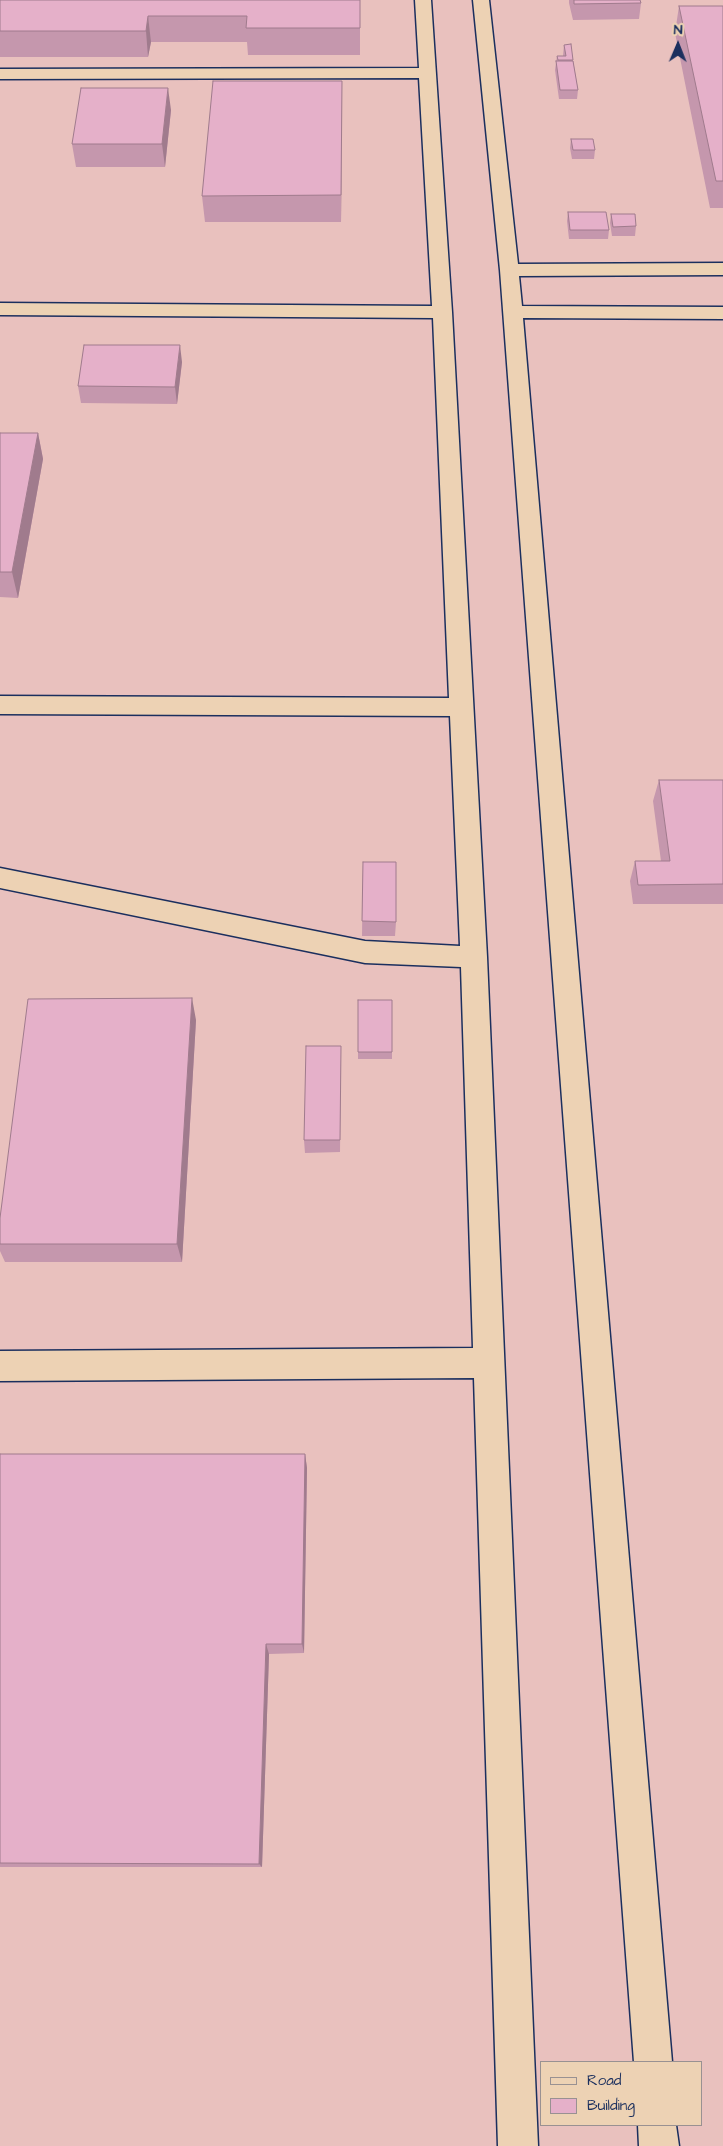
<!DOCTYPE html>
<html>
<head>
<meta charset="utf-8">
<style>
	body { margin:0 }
	#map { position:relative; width:723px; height:2146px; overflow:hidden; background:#ebc8ba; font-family:"Architects Daughter",sans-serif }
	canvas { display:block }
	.legend { position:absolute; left:540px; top:2061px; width:162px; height:65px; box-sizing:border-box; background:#edd2b4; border:1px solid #999192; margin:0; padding:6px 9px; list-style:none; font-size:15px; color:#1b2f5e }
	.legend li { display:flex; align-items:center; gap:10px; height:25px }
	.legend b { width:25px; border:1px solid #999192 }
	.north { position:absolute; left:653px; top:20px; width:50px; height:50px; -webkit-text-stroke:4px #edd2b4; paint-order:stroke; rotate:1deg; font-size:14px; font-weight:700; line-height:20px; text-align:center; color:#1b2f5e }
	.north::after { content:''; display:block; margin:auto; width:18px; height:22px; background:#1b2f5e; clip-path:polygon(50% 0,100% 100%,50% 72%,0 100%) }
</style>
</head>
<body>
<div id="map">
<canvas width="723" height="2146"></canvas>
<ul class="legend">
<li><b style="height:6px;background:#edd2b4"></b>Road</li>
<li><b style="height:14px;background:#e5b0c9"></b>Building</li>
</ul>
<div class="north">N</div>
</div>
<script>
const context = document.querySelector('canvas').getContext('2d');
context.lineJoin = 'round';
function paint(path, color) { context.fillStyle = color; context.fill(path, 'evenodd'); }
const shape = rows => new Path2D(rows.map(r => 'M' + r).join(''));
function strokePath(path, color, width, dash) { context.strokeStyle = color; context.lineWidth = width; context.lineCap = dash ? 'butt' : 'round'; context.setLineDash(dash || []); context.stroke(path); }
paint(shape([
	[0,0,723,0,723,2146,0,2146],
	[542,2062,702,2062,702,2125,542,2125]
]), '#e9c1be');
const minor = shape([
	[415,0,431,0,452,312,487,957,538,2146,498,2146,474,1378,0,1381,0,1351,473,1348,461,967,365,963,0,888,0,868,365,941,460,946,450,716,0,714,0,696,449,698,433,318,0,315,0,303,432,306,419,78,0,79,0,69,419,68,415,0],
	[473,0,489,0,518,264,723,263,723,275,519,276,522,306,723,307,723,319,523,318,672,2062,634,2062,500,270,473,0],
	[638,2125,676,2125,679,2146,639,2146,638,2125]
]);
strokePath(minor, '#1b2f5e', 3);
paint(minor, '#edd2b4');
paint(shape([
	[0,0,360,0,360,55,248,55,247,42,151,42,148,57,0,57],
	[569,0,640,0,641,3,639,19,573,20,569,3],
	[679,6,723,6,723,208,710,208,675,33],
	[564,45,573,60,578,90,577,99,559,99,555,70,557,56,563,56],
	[342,81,341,222,205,222,202,196],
	[171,110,165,167,76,167,72,144],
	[571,139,595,150,594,159,572,159,570,148],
	[568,212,609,230,608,239,569,239,567,221],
	[611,214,636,226,635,236,612,236,610,223],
	[182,362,177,404,81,403,78,386],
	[0,433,38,433,43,459,18,598,0,597],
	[659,780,723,780,723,904,633,904,630,881,635,861,661,861,653,801],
	[363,862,396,922,395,936,362,936],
	[358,1000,392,1052,392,1059,358,1059],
	[196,1020,182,1262,5,1262,0,1251,0,1218],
	[341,1059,340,1152,305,1153,304,1140],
	[0,1454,305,1454,307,1468,304,1653,269,1654,262,1867,0,1867]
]), '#c597ad');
paint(shape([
	[148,16,151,42,148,57,146,31],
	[342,81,342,108,341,222,341,195],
	[168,88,171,110,165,167,162,144],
	[180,345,182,362,177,404,175,387],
	[38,433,43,459,18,598,12,572],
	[192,998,196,1020,182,1262,177,1244],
	[305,1454,307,1468,304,1653,302,1644],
	[266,1644,269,1654,262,1867,259,1864]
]), '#a07b8d');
const building = shape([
	[0,0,360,0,360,28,246,28,247,16,148,16,146,31,0,31,0,0],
	[574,0,640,0,641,3,574,4,574,0],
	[679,6,723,6,723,181,716,181,679,6],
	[571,44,573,60,558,60,557,56,566,56,564,45,571,44],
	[556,61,573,61,578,90,560,90,556,61],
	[213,81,342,81,341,195,202,196,213,81],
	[81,88,168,88,162,144,72,144,81,88],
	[571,139,593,139,595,150,573,150,571,139],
	[568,212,606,212,609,230,570,230,568,212],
	[611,214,635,214,636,226,613,227,611,214],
	[84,345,180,345,175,387,78,386,84,345],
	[0,433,38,433,12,572,0,572,0,433],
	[659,780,723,780,723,884,638,885,635,861,670,861,659,780],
	[363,862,396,862,396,922,362,921,363,862],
	[192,998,177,1244,0,1244,0,1218,28,999,192,998],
	[358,1000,392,1000,392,1052,358,1052,358,1000],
	[306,1046,341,1046,340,1140,304,1140,306,1046],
	[0,1454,305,1454,302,1644,266,1644,259,1864,0,1863,0,1454]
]);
paint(building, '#e5b0c9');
strokePath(building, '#a07b8d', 1);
</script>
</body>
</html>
